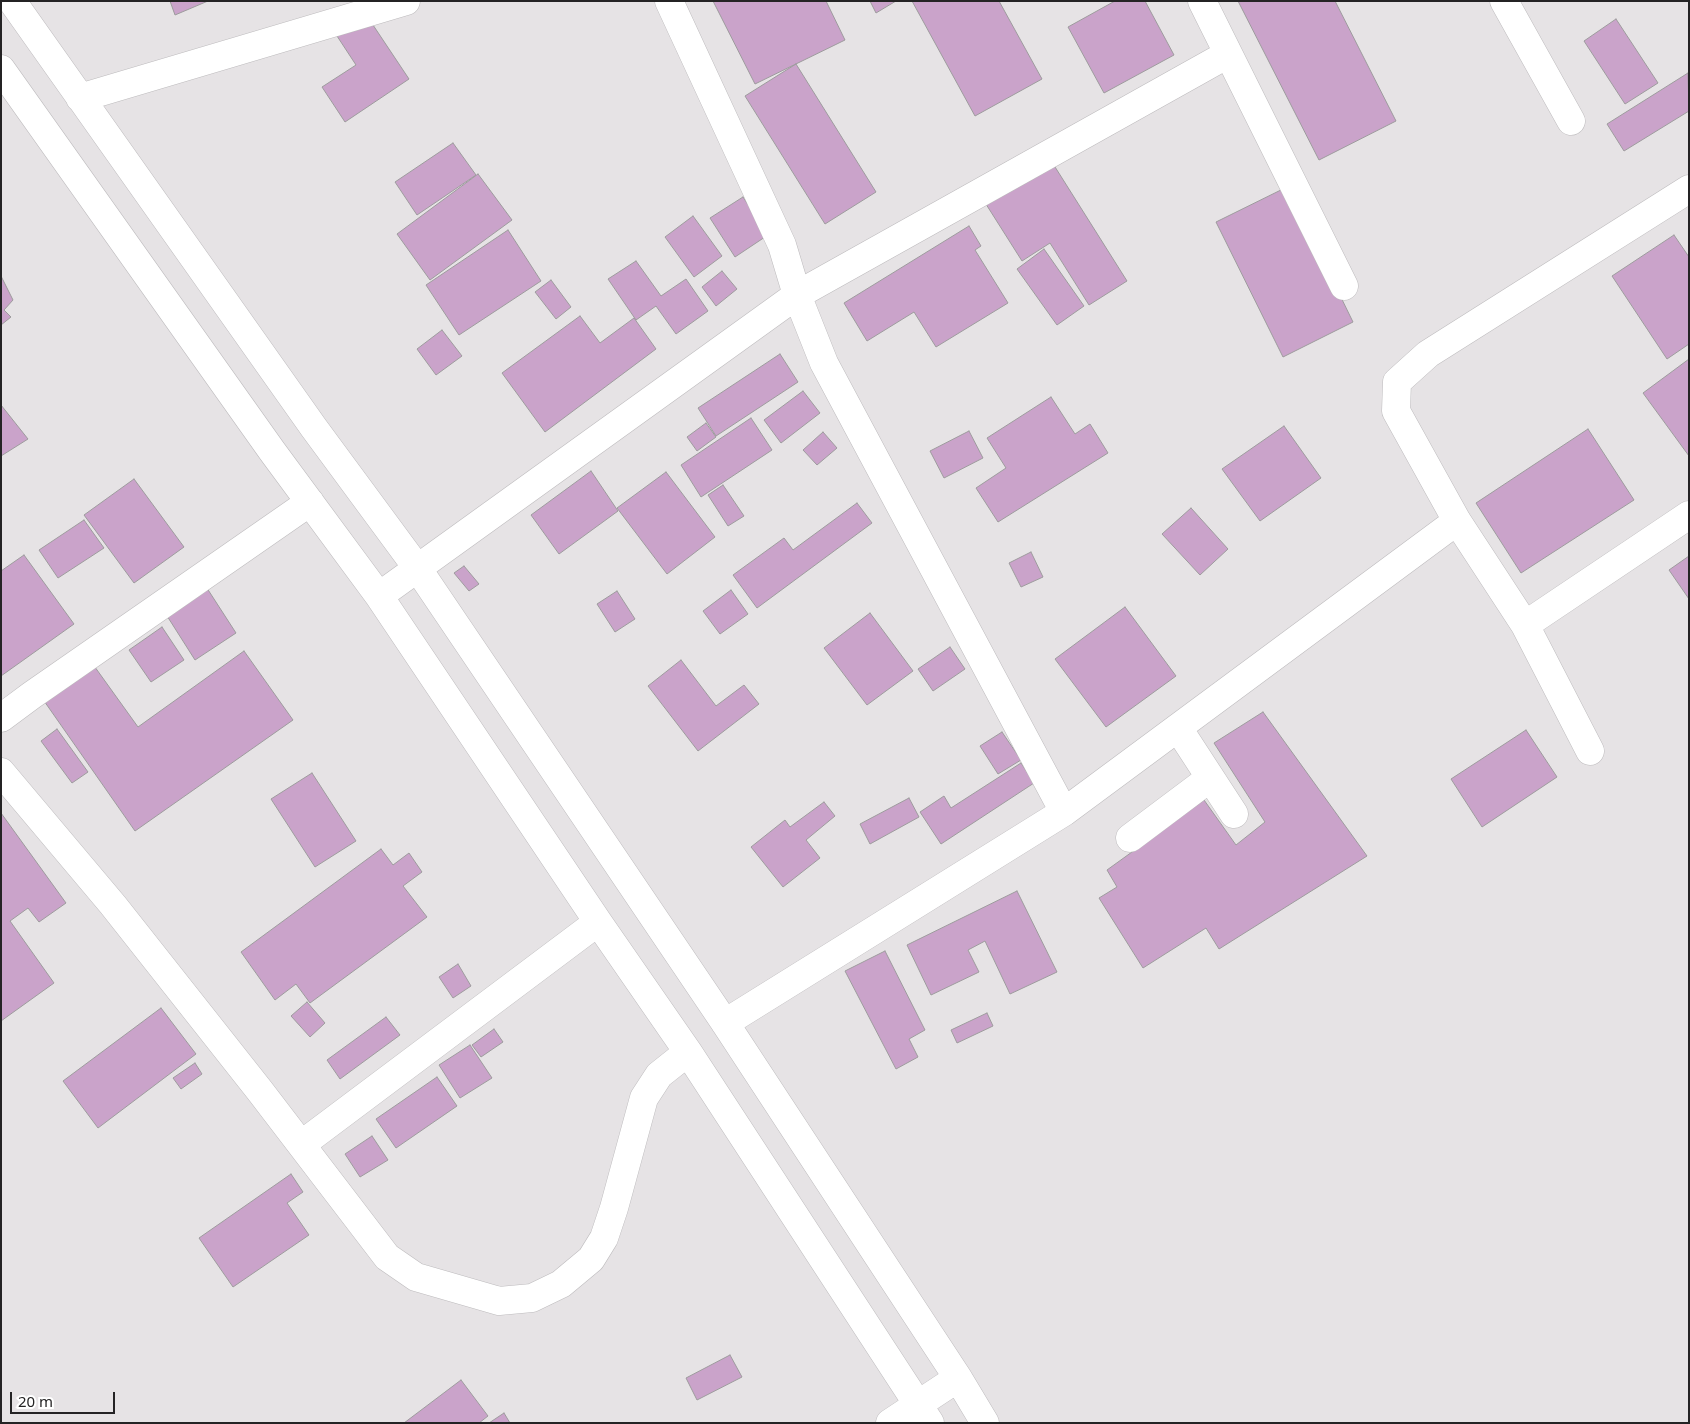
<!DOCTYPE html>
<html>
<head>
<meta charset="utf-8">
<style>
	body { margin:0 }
	#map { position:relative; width:1690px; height:1424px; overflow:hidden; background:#e6e3e5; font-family:"Noto Sans",sans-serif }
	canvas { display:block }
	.frame { position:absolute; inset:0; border:2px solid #242324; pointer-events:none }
	.scale { position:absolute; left:10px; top:1392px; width:105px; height:22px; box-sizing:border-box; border:2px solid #242324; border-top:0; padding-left:6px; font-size:15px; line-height:18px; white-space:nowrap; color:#242324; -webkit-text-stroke:4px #fff; paint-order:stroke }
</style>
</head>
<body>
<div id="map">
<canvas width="1690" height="1424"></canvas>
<div class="frame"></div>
<div class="scale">20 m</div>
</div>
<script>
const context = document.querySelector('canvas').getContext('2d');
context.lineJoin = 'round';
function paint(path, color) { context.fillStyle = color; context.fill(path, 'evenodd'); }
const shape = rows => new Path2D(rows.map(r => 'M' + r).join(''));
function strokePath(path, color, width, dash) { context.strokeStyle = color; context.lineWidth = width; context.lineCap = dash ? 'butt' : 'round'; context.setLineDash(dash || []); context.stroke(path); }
const building = shape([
	[170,1,208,1,175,15,170,1],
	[713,1,826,1,845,40,755,84,713,1],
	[870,1,896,1,876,13,870,1],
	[912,1,999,1,1042,79,975,116,912,1],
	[1115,1,1145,1,1174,55,1104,93,1068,27,1115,1],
	[1238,1,1335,1,1396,121,1319,160,1238,1],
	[367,16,409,79,345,122,322,87,356,65,337,36,367,16],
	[1616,19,1658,83,1625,104,1584,41,1616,19],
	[796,64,876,192,825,224,745,96,796,64],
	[1688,73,1689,111,1624,151,1607,124,1688,73],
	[453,143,476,175,417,215,395,182,453,143],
	[1050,159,1127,281,1089,305,1050,243,1022,261,984,201,1050,159],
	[478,174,512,220,430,280,397,234,478,174],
	[1287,187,1353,322,1283,357,1216,222,1287,187],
	[743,197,768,235,735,257,710,218,743,197],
	[693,216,722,256,694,277,665,237,693,216],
	[969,226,981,246,975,250,1008,303,936,347,914,312,867,341,844,303,969,226],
	[508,230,541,281,459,335,426,285,508,230],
	[1674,235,1689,257,1689,344,1667,359,1612,276,1674,235],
	[1044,249,1084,306,1057,325,1017,269,1044,249],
	[636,261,661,296,686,279,708,311,676,334,656,306,636,320,608,279,636,261],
	[722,271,737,289,716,306,702,287,722,271],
	[1,276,13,300,4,310,11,317,1,325,1,276],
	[551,280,571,307,556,319,535,292,551,280],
	[580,316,600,343,634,318,656,349,545,432,502,373,580,316],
	[442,330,462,356,436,375,417,349,442,330],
	[780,354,798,382,716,436,698,408,780,354],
	[1689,359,1689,456,1643,393,1689,359],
	[803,391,820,413,781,443,764,420,803,391],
	[1051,397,1075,434,1090,424,1108,453,998,522,976,488,1006,468,987,438,1051,397],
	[1,405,28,439,1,456,1,405],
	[751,418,772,450,701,497,681,465,751,418],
	[706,423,716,437,697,451,687,437,706,423],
	[1284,426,1321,478,1260,521,1222,469,1284,426],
	[1588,429,1634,500,1521,573,1476,503,1588,429],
	[969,431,983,458,944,478,930,451,969,431],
	[823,432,837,448,817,465,803,450,823,432],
	[591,471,618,511,559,554,531,515,591,471],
	[666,472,715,537,667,574,617,508,666,472],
	[134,479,184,547,134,583,84,515,134,479],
	[723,485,744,516,728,526,708,495,723,485],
	[857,503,872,523,757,608,733,575,784,538,793,550,857,503],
	[1191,508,1228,549,1200,575,1162,534,1191,508],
	[84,520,104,548,58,578,39,550,84,520],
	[1031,552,1043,577,1021,587,1009,563,1031,552],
	[24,555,74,624,1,676,1,571,24,555],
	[1689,556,1689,599,1669,570,1689,556],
	[464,566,479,584,469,591,454,573,464,566],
	[203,582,236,633,195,660,162,608,203,582],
	[731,590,748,614,720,634,703,611,731,590],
	[617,591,635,619,615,632,597,604,617,591],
	[1125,607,1176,676,1106,727,1055,659,1125,607],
	[870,613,913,671,867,705,824,648,870,613],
	[162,627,184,660,151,682,129,650,162,627],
	[950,647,965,669,933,691,918,669,950,647],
	[244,651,293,720,135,831,42,698,92,663,138,727,244,651],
	[681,660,716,706,744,685,759,704,698,751,648,686,681,660],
	[1263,712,1367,856,1219,949,1206,928,1143,968,1099,898,1117,887,1107,870,1204,800,1236,845,1265,822,1214,743,1263,712],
	[57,729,88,772,72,783,41,741,57,729],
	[1526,730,1557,777,1482,827,1451,779,1526,730],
	[1002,732,1021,760,998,774,980,746,1002,732],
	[1021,763,1034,783,941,844,920,812,944,796,951,808,1021,763],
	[312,773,356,841,315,867,271,799,312,773],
	[909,798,919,817,870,844,860,824,909,798],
	[824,802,835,816,806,840,820,858,783,887,751,847,785,820,790,827,824,802],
	[1,813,66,903,39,922,28,908,10,921,54,983,1,1021,1,813],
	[381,849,393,865,409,853,422,872,403,886,427,917,310,1003,296,984,275,1000,241,952,381,849],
	[1017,891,1057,972,1010,994,985,941,968,950,979,972,931,995,907,945,1017,891],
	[885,951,925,1030,909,1039,918,1057,896,1069,845,971,885,951],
	[458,964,471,986,453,998,439,977,458,964],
	[307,1002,325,1023,310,1037,291,1016,307,1002],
	[161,1008,196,1054,98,1128,63,1081,161,1008],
	[987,1013,993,1026,957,1043,951,1030,987,1013],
	[386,1017,400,1035,340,1079,327,1060,386,1017],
	[494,1029,503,1042,481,1057,472,1045,494,1029],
	[470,1045,492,1078,460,1098,439,1065,470,1045],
	[195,1063,202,1074,181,1089,173,1078,195,1063],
	[437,1077,457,1106,396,1148,376,1119,437,1077],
	[372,1136,388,1160,360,1177,345,1154,372,1136],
	[291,1174,303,1192,287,1203,309,1235,233,1287,199,1238,291,1174],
	[730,1355,742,1377,697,1400,686,1378,730,1355],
	[461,1380,488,1416,479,1423,404,1423,461,1380],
	[504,1413,510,1423,489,1423,504,1413]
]);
paint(building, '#caa3ca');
strokePath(building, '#9d9b9d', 1);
const minor = shape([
	[12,1,314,428,418,569,725,1023,958,1378,985,1423],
	[669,1,782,245,797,295,1228,54],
	[1202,1,1344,286],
	[1504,1,1571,121],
	[1,69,272,451,379,596,598,922,688,1052,930,1423],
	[80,98,406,1],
	[1689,189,1428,354,1397,382,1396,411,1457,521,1525,625,1689,515],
	[379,596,797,295,824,363,1064,812,725,1023],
	[1525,625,1590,751],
	[1,718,32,695,310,502],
	[1178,728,1234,814],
	[1,772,113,905,260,1091,387,1257,416,1277,499,1301,532,1298,561,1284,591,1259,604,1238,614,1208,644,1098,659,1075,688,1052],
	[1064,812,1457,521],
	[1130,838,1210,778],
	[302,1144,598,922],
	[890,1423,958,1378]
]);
strokePath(minor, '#bdbbbd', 29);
strokePath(minor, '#fff', 28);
</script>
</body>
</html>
